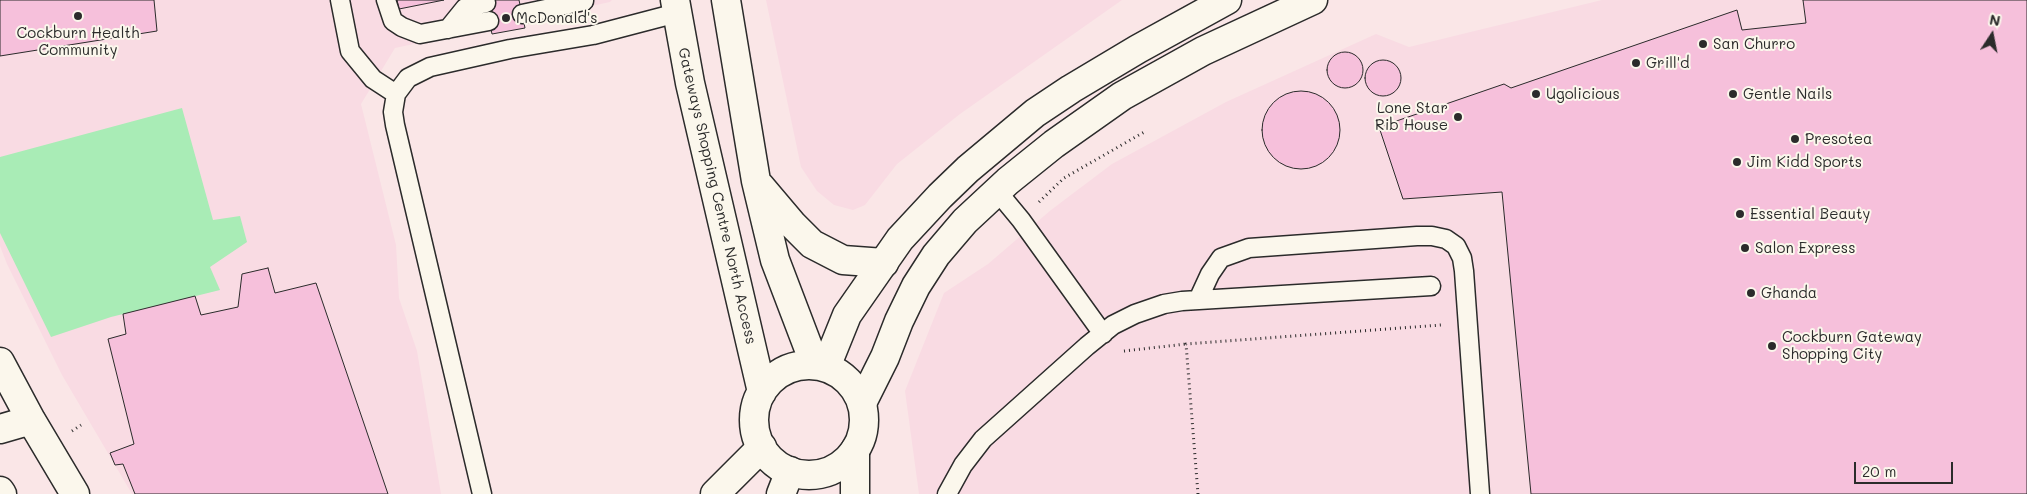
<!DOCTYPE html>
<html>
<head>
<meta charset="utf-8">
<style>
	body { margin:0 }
	#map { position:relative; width:2027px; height:494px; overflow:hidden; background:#fae6e7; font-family:Mali,sans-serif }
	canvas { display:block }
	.north { position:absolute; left:1967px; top:10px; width:50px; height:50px; -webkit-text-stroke:4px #fbf7ec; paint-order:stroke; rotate:11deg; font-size:14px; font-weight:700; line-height:20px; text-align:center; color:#2b2b2b }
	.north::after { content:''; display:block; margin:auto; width:18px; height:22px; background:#2b2b2b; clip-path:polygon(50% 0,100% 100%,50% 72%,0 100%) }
	.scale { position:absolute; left:1854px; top:462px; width:99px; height:22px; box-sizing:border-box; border:2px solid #2b2b2b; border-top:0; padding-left:6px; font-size:15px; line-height:18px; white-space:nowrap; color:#2b2b2b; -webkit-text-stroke:4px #fbf7ec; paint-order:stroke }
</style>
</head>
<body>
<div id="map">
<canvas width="2027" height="494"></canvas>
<div class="north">N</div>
<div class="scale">20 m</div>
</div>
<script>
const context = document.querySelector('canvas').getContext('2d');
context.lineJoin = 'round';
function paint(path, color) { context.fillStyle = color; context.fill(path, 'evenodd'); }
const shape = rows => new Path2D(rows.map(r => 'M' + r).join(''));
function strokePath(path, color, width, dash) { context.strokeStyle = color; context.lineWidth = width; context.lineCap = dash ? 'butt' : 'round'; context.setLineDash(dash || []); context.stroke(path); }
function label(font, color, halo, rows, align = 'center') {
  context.font = font + ' Mali,sans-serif'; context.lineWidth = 4; context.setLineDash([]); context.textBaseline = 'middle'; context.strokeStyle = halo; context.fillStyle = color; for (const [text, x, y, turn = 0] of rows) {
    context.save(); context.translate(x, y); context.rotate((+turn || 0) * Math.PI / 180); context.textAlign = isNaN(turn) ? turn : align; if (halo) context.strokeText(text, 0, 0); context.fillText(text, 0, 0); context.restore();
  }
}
paint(shape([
	[0,0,612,0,610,2,395,48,361,104,396,245,399,298,417,351,441,494,132,494,62,375,7,264,0,246],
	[766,0,1122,0,960,114,897,164,865,205,853,210,834,205,817,191,801,167],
	[1602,0,2027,0,2027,494,919,494,905,391,944,293,988,264,1051,210,1112,164,1226,102,1376,34,1409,47]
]), '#f9dbe3');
paint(shape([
	[182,108,213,220,240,216,247,242,210,267,220,290,111,317,51,337,0,233,0,157]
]), '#a9ecb6');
const building = shape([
	[0,0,154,0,157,31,0,56,0,0],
	[397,0,444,0,399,9,397,0],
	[485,0,519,0,525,28,492,34,485,0],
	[1803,0,2027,0,2027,494,1531,494,1502,192,1403,199,1379,127,1504,84,1511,88,1737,10,1742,30,1806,23,1803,0],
	'1327 70a18 18 0 1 1 36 0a18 18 0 1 1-36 0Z',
	'1365 78a18 18 0 1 1 36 0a18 18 0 1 1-36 0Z',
	'1262 130a39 39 0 1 1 78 0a39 39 0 1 1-78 0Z',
	[268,268,275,293,316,283,388,494,135,494,123,464,115,465,110,453,134,444,108,339,126,334,123,314,195,296,201,315,238,307,242,274,268,268]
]);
paint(building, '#f6c0db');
strokePath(building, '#2b2b2b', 1);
const lane = shape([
	[340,0,350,51,373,79,396,94],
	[386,0,393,21,402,27,420,34,489,21],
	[522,14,584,1],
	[448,29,465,8,486,3],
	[997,191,1021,220,1103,334],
	[1198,300,1210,274,1221,258,1249,248,1417,236,1432,236,1446,239,1456,246,1462,258,1464,271,1480,494],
	[482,494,395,125,393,112,396,94,408,78,430,67,510,49,593,35,677,13],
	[947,494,963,465,983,439,1087,346,1113,325,1135,314,1164,304,1182,301,1431,286]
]);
const street = shape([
	[826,367,847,315,900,239,940,196,968,169,1035,113,1071,89,1138,49,1227,0],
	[862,403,885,357,899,321,916,286,936,255,965,221,1008,181,1054,144,1122,96,1203,51,1313,0],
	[855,450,855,494],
	[715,494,762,447],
	[781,494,790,471]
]);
const secondary = shape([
	[675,0,690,83,762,392],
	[726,0,756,181,775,260,815,365],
	[760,186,793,225,812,244,843,260,884,263],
	[0,362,31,420,75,494],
	'754 420a55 55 0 1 1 110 0a55 55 0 1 1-110 0Z',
	[0,429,31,420],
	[0,491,2,494]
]);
strokePath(lane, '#2b2b2b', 21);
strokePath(street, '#2b2b2b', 31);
strokePath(secondary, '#2b2b2b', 31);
strokePath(shape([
	[1039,202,1064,178,1146,131],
	[1124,351,1186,344],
	[72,431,81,425],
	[1198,494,1186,344,1441,325]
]), '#2b2b2b', 3, [1, 4]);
strokePath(lane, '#fbf7ec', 18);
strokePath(street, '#fbf7ec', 28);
strokePath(secondary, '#fbf7ec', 28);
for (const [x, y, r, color] of [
	[78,16,5,"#2b2b2b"],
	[506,18,5,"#2b2b2b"],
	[1703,44,5,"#2b2b2b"],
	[1636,63,5,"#2b2b2b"],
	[1536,94,5,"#2b2b2b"],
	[1733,94,5,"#2b2b2b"],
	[1458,117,5,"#2b2b2b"],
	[1795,139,5,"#2b2b2b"],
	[1737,162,5,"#2b2b2b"],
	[1740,214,5,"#2b2b2b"],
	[1745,248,5,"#2b2b2b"],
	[1751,293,5,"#2b2b2b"],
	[1772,346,5,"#2b2b2b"]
]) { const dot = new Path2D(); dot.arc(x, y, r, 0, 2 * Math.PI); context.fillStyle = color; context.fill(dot); strokePath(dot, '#fbf7ec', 2); }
label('15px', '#2b2b2b', '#fbf7ec', [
	["McDonald's",516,18],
	["Cockburn Health",78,33,"center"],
	["Community",78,50,"center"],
	["San Churro",1713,44],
	["Grill'd",1646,63],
	["Ugolicious",1546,94],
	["Gentle Nails",1743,94],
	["Lone Star",1448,108,"right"],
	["Rib House",1448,125,"right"],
	["Presotea",1805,139],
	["Jim Kidd Sports",1747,162],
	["Essential Beauty",1750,214],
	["Salon Express",1755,248],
	["Ghanda",1761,293],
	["Cockburn Gateway",1782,337],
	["Shopping City",1782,354]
], 'left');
label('15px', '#2b2b2b', '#fbf7ec', [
	["Gateways Shopping Centre North Access",717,196,77]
]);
</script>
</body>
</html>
